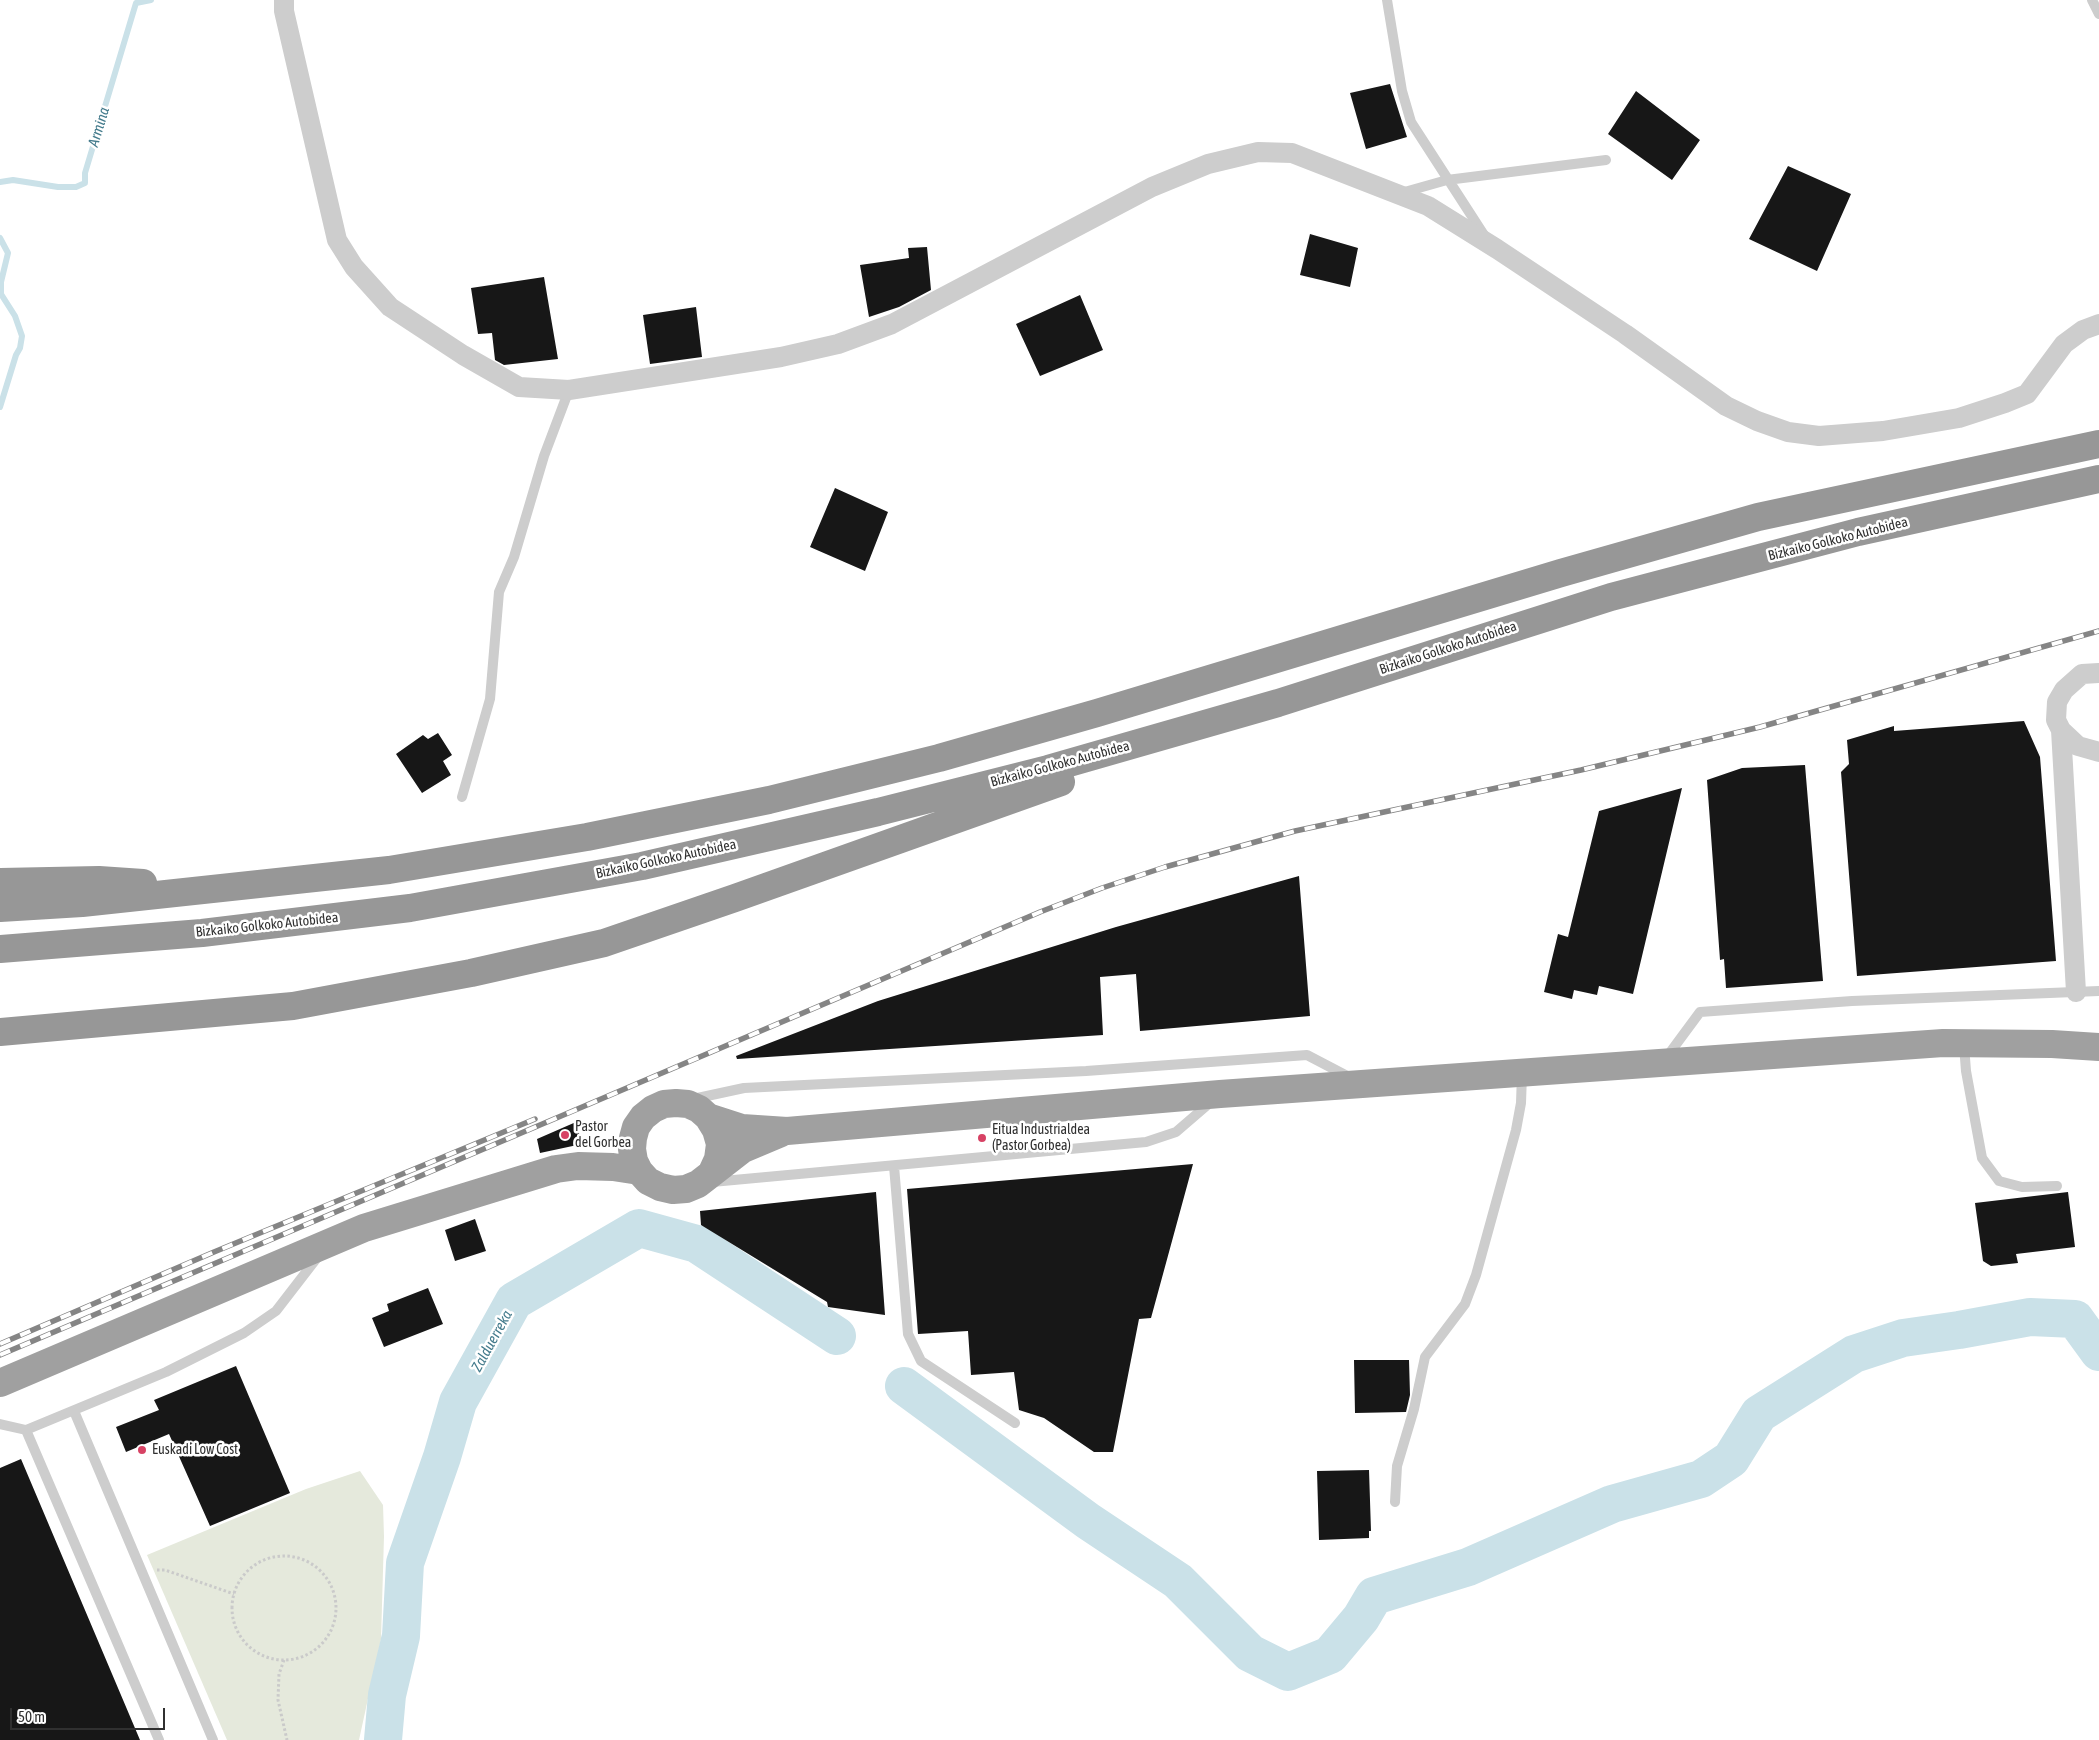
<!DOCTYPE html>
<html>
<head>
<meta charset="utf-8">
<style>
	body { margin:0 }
	#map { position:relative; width:2099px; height:1740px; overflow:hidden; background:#fff; font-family:"Asap Condensed",sans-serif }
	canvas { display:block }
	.scale { position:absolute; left:10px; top:1708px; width:155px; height:22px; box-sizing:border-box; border:2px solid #303030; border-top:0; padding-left:6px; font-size:15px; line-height:18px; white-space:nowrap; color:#303030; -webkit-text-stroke:4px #fff; paint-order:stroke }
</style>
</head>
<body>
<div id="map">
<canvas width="2099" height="1740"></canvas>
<div class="scale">50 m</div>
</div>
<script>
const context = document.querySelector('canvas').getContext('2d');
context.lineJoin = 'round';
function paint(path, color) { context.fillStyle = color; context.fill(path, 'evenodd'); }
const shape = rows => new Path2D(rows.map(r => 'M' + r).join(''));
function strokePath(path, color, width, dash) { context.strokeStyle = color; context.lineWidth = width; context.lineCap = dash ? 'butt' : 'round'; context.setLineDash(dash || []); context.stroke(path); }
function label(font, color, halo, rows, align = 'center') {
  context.font = font + ' "Asap Condensed",sans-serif'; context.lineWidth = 5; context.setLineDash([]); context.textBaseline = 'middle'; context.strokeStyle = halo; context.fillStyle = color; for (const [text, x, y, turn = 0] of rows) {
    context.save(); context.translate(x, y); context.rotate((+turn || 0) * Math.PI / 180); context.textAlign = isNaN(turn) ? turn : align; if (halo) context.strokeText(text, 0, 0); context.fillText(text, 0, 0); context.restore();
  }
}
paint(shape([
	[360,1471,383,1505,384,1536,381,1639,359,1740,227,1740,147,1555,306,1489]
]), '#e5e9dc');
strokePath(shape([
	[0,182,13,180,58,187,76,187,85,183,85,173,136,3,151,0],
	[0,238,8,253,1,282,1,294,15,316,22,336,20,348,16,355,0,407]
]), '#cae1e8', 6);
strokePath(shape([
	[904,1386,1088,1521,1178,1581,1250,1653,1288,1672,1330,1655,1361,1618,1374,1596,1468,1567,1612,1504,1701,1479,1731,1459,1759,1414,1854,1354,1903,1338,1959,1330,2030,1317,2075,1319,2099,1352],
	[383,1740,387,1695,401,1636,405,1563,442,1457,458,1402,514,1301,639,1228,697,1244,837,1336]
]), '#cae1e8', 38);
paint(shape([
	[1390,84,1407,137,1366,149,1350,93],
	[1636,91,1700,140,1672,180,1608,134],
	[1788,166,1851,194,1817,271,1749,239],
	[1310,234,1358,248,1350,287,1300,275],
	[927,247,931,290,899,307,869,317,860,265,909,258,908,248],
	[544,277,558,359,504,365,495,360,492,333,478,334,471,288],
	[1080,295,1103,350,1040,376,1016,324],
	[696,307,702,357,650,364,643,315],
	[835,488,888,512,865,571,810,547],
	[2024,721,2040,757,2056,961,1857,976,1841,772,1849,764,1847,740,1894,726,1894,731],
	[438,733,452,755,443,761,451,775,422,793,396,754,423,735,428,739],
	[1805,765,1823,981,1726,988,1724,959,1720,960,1707,780,1742,768],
	[1682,788,1633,994,1599,986,1597,995,1574,990,1572,999,1544,992,1558,934,1568,937,1599,811],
	[1299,876,1310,1016,1140,1031,1136,974,1100,977,1103,1035,737,1059,736,1056,878,1001,1116,927],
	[576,1122,582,1144,540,1153,537,1139],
	[1193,1164,1151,1318,1139,1319,1113,1452,1094,1452,1044,1418,1019,1410,1014,1372,971,1375,968,1331,918,1334,907,1189],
	[876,1192,885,1315,828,1307,827,1302,701,1225,700,1211],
	[2068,1192,2075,1247,2016,1254,2018,1263,1991,1266,1983,1261,1975,1203],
	[475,1219,486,1251,455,1261,445,1230],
	[428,1288,443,1324,384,1347,372,1318,389,1311,387,1304],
	[1354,1360,1409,1360,1410,1395,1406,1412,1355,1413],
	[236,1366,290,1493,210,1526,169,1434,126,1452,116,1427,159,1410,154,1400],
	[21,1459,140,1740,0,1740,0,1468],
	[1369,1470,1371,1531,1369,1531,1369,1538,1319,1540,1317,1471]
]), '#171717');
strokePath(shape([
	'232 1608a52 52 0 1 1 104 0a52 52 0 1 1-104 0Z',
	[157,1570,165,1570,234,1594],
	[284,1660,279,1674,278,1700,287,1740]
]), '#cacaca', 3, [2.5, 2.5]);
strokePath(shape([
	[1387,0,1402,91,1411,122,1484,235],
	[2092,0,2099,14],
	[1401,193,1447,180,1606,160],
	[462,797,490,699,499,592,514,557,544,456,569,390],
	[1964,1045,1966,1071,1982,1158,1999,1181,2022,1187,2057,1186],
	[1666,1058,1700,1012,1852,1001,2099,991],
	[693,1099,744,1088,1086,1071,1307,1055,1351,1078],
	[894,1166,908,1334,921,1361,1015,1423],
	[712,1182,1146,1142,1176,1132,1212,1101],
	[74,1411,213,1740],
	[0,1424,26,1430,166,1372,244,1333,276,1311,320,1254],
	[26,1430,159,1740],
	[1395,1502,1397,1466,1414,1409,1425,1357,1465,1304,1476,1275,1516,1130,1521,1103,1522,1074]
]), '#cdcdcd', 10);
strokePath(shape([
	[284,0,284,11,337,240,354,267,390,307,463,355,519,387,569,390,781,357,838,344,892,324,1152,187,1208,164,1258,152,1292,153,1428,206,1497,249,1625,334,1726,406,1757,421,1788,432,1819,436,1883,431,1959,418,2005,403,2027,394,2064,344,2083,330,2099,324],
	[2099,673,2082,674,2064,690,2057,702,2056,720,2061,730,2078,746,2099,752],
	[2061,730,2076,992]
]), '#cdcdcd', 20);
strokePath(shape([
	[708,1117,742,1128,787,1131,1220,1094,1943,1043,2052,1044,2099,1047],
	[712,1172,718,1159,720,1144,716,1130,708,1117,699,1109,688,1104,676,1103,664,1104,653,1109,643,1117,636,1127,633,1138,632,1149,634,1161,639,1171,648,1181,660,1187,673,1190,686,1189,698,1184,743,1149,781,1133],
	[0,1383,364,1228,556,1169,578,1166,613,1167,639,1171]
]), '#a0a0a0', 28);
strokePath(shape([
	[0,882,99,880,143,883],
	[0,908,82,903,389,870,587,837,769,800,939,758,1097,713,1561,573,1758,517,2099,444],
	[0,949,202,933,410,908,642,866,878,812,1048,769,1278,703,1611,597,1858,532,2099,479],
	[0,1032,293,1006,471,973,604,943,735,898,1061,782]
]), '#979797', 28);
const rail = shape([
	[0,1344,214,1252,535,1119],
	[0,1355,1040,912,1102,888,1165,867,1295,831,1581,770,1760,727,2099,631]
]);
strokePath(rail, '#858585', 5.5);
strokePath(rail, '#fff', 4, [11]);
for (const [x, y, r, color] of [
	[565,1135,5,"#d74264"],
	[982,1138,5,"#d74264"],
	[142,1450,5,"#d74264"]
]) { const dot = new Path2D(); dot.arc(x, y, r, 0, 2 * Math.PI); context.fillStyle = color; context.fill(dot); strokePath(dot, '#fff', 2); }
label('14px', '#303030', '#fff', [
	["Bizkaiko Golkoko Autobidea",1838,539,-14],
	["Bizkaiko Golkoko Autobidea",1448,648,-18],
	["Bizkaiko Golkoko Autobidea",1060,764,-15],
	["Bizkaiko Golkoko Autobidea",666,859,-12],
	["Bizkaiko Golkoko Autobidea",267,925,-6]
]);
label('14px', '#303030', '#fff', [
	["Pastor",575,1127],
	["del Gorbea",575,1143],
	["Eitua Industrialdea",992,1130],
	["(Pastor Gorbea)",992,1146],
	["Euskadi Low Cost",152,1450]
], 'left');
label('italic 15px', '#447b8c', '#fff', [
	["Armina",99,127,-73],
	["Zalduerreka",492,1341,-61]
]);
</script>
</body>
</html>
